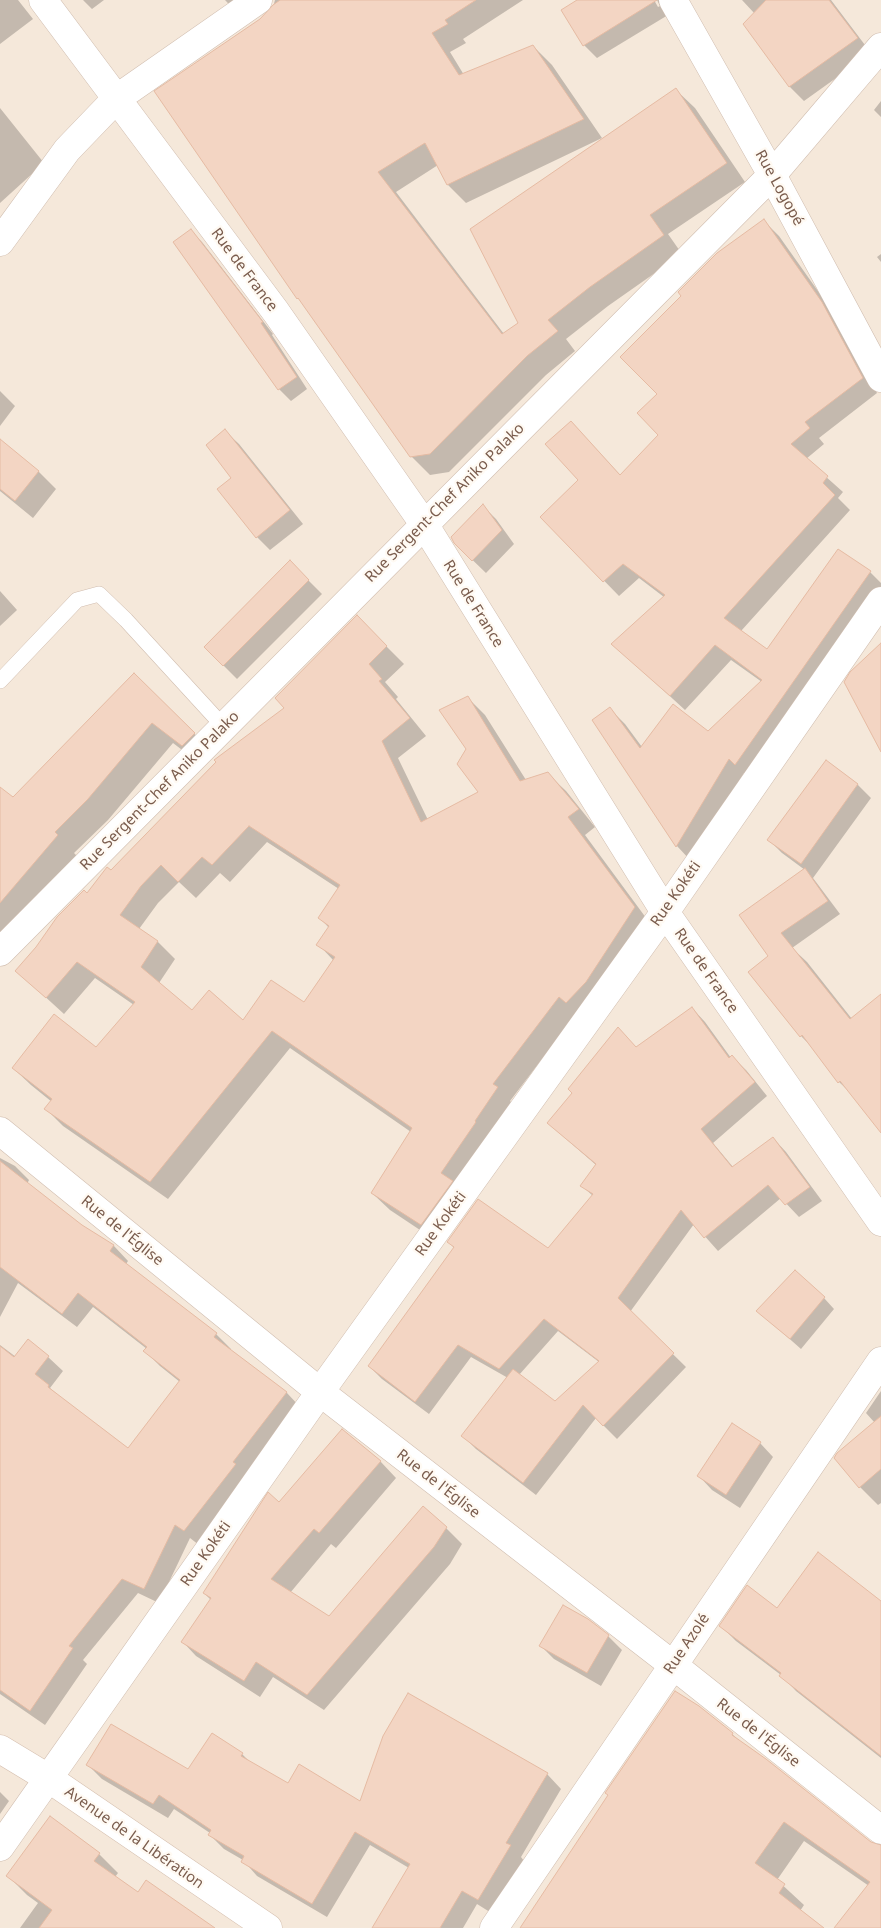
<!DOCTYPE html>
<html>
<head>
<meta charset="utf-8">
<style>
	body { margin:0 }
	canvas { display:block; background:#fdf6ec }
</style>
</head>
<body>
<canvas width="881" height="1928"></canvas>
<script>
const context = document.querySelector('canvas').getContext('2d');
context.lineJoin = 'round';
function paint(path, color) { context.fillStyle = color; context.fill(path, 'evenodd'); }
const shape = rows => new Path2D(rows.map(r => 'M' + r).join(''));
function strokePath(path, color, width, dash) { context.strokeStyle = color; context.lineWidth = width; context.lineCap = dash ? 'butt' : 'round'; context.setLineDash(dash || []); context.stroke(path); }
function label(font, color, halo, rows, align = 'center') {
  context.font = font + ' "Noto Sans",sans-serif'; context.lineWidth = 4.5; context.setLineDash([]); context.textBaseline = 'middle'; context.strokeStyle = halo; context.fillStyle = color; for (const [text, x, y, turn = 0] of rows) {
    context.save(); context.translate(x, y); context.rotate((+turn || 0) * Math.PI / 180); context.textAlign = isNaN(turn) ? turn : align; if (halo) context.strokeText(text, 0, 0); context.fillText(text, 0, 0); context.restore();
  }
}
paint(shape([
	[0,0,881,0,881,1928,0,1928]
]), '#f5e8da');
paint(shape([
	[0,0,18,0,33,19,0,44],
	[83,0,104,0,92,9],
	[225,0,262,0,240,16],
	[275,0,523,0,463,39,466,43,450,52,464,75,533,46,552,65,602,138,466,203,448,185,438,165,396,192,504,334,520,324,676,90,695,108,745,182,668,234,682,254,608,306,566,339,575,351,546,375,449,472,430,475,411,456,305,305,298,298,268,14,273,7],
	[580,0,654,0,658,7,660,6,657,0,659,0,668,15,597,58,584,45],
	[742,0,831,0,871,53,804,101,790,87,745,24,755,14],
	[881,101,881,117,874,110],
	[0,108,44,163,0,203],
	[764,221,779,236,837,318,877,393,819,438,824,444,806,459,843,492,838,498,850,510,741,631,768,651,870,572,881,583,881,593,751,779,744,773,691,861,677,846,593,720,610,709,625,724,642,747,708,732,762,682,731,660,685,710,613,644,664,597,639,578,619,596,542,517,580,480,571,422,621,476,660,435,659,394],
	[191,231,202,242,273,334,272,335,307,389,291,401,279,389,174,243],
	[881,254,881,262,877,257],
	[0,391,15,406,0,426],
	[225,431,239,444,303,524,270,550,257,537,233,478],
	[0,441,39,472,56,489,33,518,0,491],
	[483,506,496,519,514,544,486,573,455,543],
	[290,562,322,594,237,679,205,647],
	[0,591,17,610,0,626],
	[374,634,404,664,385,682,398,697,396,699,426,736,398,758,428,820,479,792,468,749,468,698,485,715,526,780,548,774,566,791,595,827,585,835,652,926,577,1013,510,1101,514,1105,438,1242,390,1210,372,1193,411,1132,290,1048,168,1199,63,1126,46,1109,52,1102,31,1085,13,1068,97,1049,134,1005,95,978,64,1014,17,971,88,894,112,871,286,708],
	[267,842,339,889,320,918,329,928,318,944,334,961,304,1004,243,1022,192,1012,159,983,175,959,158,942,139,929,158,903,179,882,196,898,220,873,230,882],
	[134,675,215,754,203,766,173,743,108,820,74,853,77,856,0,952,0,788,13,799],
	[826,762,858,785,871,798,813,878,840,914,792,948,807,962,852,1019,881,996,881,1131,854,1096,839,1082,816,1051,801,1036,771,955,805,870,782,853,769,840],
	[692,1008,705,1022,731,1058,732,1057,746,1070,767,1096,713,1143,733,1167,773,1138,786,1152,822,1201,799,1217,781,1198,718,1251,694,1224,630,1312,686,1367,617,1439,596,1418,536,1495,476,1449,463,1436,508,1378,471,1357,429,1414,382,1379,369,1366,454,1248,449,1242,549,1250,593,1196,582,1186,596,1165,548,1123,637,1049],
	[558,1331,599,1362,555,1403,519,1375],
	[0,1158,15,1166,29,1180,27,1184,81,1226,114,1246,128,1261,126,1264,216,1334,231,1349,230,1350,287,1393,301,1408,199,1545,190,1538,159,1603,138,1593,83,1660,87,1664,45,1725,0,1694,0,1345,16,1357,48,1357,63,1371,50,1388,62,1399,128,1449,180,1382,160,1366,145,1351,147,1349,93,1307,77,1327,18,1283,0,1317],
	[824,1298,834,1309,801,1349,758,1311],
	[881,1391,881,1503,878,1505,860,1487,875,1423,866,1413],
	[760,1443,773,1457,740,1508,712,1490,699,1476],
	[380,1461,396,1478,336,1548,331,1544,290,1593,329,1618,446,1528,462,1544,450,1564,324,1710,273,1677,260,1697,196,1656,182,1641,211,1600,204,1593,280,1504],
	[881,1603,881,1758,796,1691,781,1675,736,1641,721,1626,778,1610],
	[608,1636,622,1650,601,1686,554,1659,541,1646],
	[732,1734,743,1744,871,1843,881,1846,881,1928,836,1928,869,1886,804,1841,777,1880,804,1905,800,1911,821,1928,522,1928],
	[242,1754,252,1764,288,1785,361,1802,547,1774,561,1789,521,1857,524,1861,493,1914,477,1904,463,1928,373,1928,409,1868,370,1845,327,1917,257,1876,243,1860,224,1849,210,1835,210,1833,174,1809,168,1818,102,1779,88,1765,189,1771],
	[0,1792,9,1801,0,1814],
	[99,1854,118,1873,115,1877,138,1894,212,1928,20,1928,38,1903,27,1895,8,1876]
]), '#0003');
const building = shape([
	[280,0,476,0,445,20,448,24,432,33,459,75,533,45,584,119,447,185,425,143,378,172,502,334,518,323,470,229,676,88,727,163,650,215,664,235,590,287,548,320,558,331,527,356,430,454,410,457,298,298,297,299,154,91,260,19,273,5,280,0],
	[577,0,657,0,583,46,561,10,577,0],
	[766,0,829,0,858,38,789,87,743,24,766,0],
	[764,219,822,302,863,378,805,422,810,428,791,444,828,476,823,483,835,495,724,618,767,649,838,549,871,571,735,765,729,759,676,847,592,720,610,707,640,748,673,704,708,731,762,680,715,645,670,696,611,644,665,595,623,564,603,582,540,517,578,480,545,444,571,421,620,475,658,435,637,413,657,394,620,357,681,296,678,292,717,253,764,219],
	[191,229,263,322,261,323,297,377,278,390,173,242,191,229],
	[225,429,290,510,256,538,217,489,231,478,206,445,225,429],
	[0,439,39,471,15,501,0,489,0,439],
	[483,504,502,530,472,561,454,543,451,537,483,504],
	[290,560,309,580,223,666,204,647,290,560],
	[357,615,387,646,369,664,382,679,379,681,410,718,382,741,421,822,478,792,457,764,466,749,439,710,468,696,520,781,548,772,579,809,568,817,635,907,586,982,566,1003,559,997,493,1084,498,1087,475,1121,476,1122,441,1173,453,1181,421,1225,371,1193,412,1128,272,1031,150,1182,44,1109,52,1099,12,1068,54,1014,96,1047,135,1002,77,962,46,998,15,971,36,947,57,917,84,890,87,893,107,867,111,870,216,762,214,760,284,708,275,698,357,615],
	[249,826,340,885,318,918,329,926,316,945,335,957,304,1002,271,980,243,1020,209,990,192,1010,141,967,158,941,120,915,141,886,161,865,178,882,202,857,212,865,249,826],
	[881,643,881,752,844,682,850,672,881,643],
	[134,673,195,733,182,746,152,723,88,799,55,832,58,835,0,903,0,787,13,797,134,673],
	[826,760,858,784,801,864,767,840,826,760],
	[805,868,828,901,781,933,850,1019,881,994,881,1133,840,1081,838,1083,802,1035,800,1037,748,972,768,956,739,915,805,868],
	[692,1007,729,1058,732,1055,755,1082,701,1129,732,1167,773,1137,810,1187,785,1205,768,1185,704,1238,681,1210,618,1298,674,1353,603,1426,583,1405,523,1483,461,1436,513,1369,555,1401,599,1361,544,1319,499,1369,458,1345,415,1402,368,1366,454,1247,447,1242,478,1199,548,1248,593,1194,580,1186,596,1164,547,1123,572,1093,568,1089,618,1027,636,1047,692,1007],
	[0,1161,82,1225,114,1245,110,1251,217,1333,214,1337,287,1392,233,1462,236,1464,184,1531,175,1525,144,1589,122,1579,69,1646,73,1648,30,1711,0,1690,0,1346,14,1357,28,1339,49,1356,35,1374,49,1385,48,1387,128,1448,180,1380,143,1351,147,1347,78,1293,62,1314,0,1267,0,1161],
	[795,1270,825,1297,790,1339,756,1311,795,1270],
	[881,1416,881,1469,859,1488,834,1458,837,1453,881,1416],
	[732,1423,761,1442,726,1495,697,1476,732,1423],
	[342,1429,381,1461,319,1533,314,1529,271,1579,329,1616,423,1506,447,1527,434,1547,307,1695,256,1662,244,1681,181,1642,211,1598,203,1593,268,1492,279,1502,342,1429],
	[818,1552,881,1601,881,1756,779,1676,781,1673,719,1626,747,1585,777,1608,818,1552],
	[563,1605,588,1619,609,1635,587,1673,539,1646,563,1605],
	[675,1691,699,1706,733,1733,732,1735,766,1759,871,1842,881,1845,881,1928,834,1928,870,1882,784,1822,755,1863,785,1884,779,1893,824,1928,520,1928,608,1795,605,1793,675,1691],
	[408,1693,548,1773,506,1843,511,1845,478,1900,462,1891,440,1928,372,1928,410,1864,355,1832,312,1904,241,1862,244,1856,208,1835,211,1830,159,1795,153,1804,86,1765,111,1724,188,1769,212,1733,243,1753,241,1756,288,1783,299,1764,360,1801,383,1736,408,1693],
	[50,1816,100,1853,94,1861,138,1892,146,1880,215,1928,39,1928,52,1910,6,1876,50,1816]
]);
paint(building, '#f3d5c3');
strokePath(building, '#e6bba3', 1);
const service = shape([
	[0,681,77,600,99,594,126,620,223,726]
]);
const minor = shape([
	[43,0,276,312,424,524,665,912,881,1222],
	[673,0,772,175,881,378],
	[0,242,67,150,116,99,258,0],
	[0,952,772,175,881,47],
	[0,1131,320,1392,673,1665,881,1830],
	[0,1847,320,1392,665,912,881,601],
	[494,1928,881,1361]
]);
const secondary = shape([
	[0,1749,48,1778,268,1928]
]);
strokePath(service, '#d1beb0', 16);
strokePath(minor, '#d1beb0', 29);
strokePath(secondary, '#d6c0b0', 29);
strokePath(service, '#fff', 15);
strokePath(minor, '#fff', 28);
strokePath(secondary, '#fff', 28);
label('15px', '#7a5c4d', '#fffaf3', [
	["Rue Logopé",779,188,61],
	["Rue de France",244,270,53],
	["Rue Sergent-Chef Aniko Palako",445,503,-45],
	["Rue de France",473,604,58],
	["Rue Sergent-Chef Aniko Palako",160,791,-45],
	["Rue Kokéti",676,894,-55],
	["Rue de France",706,971,55],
	["Rue Kokéti",441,1224,-54],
	["Rue de l'Église",122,1231,39],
	["Rue de l'Église",438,1484,38],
	["Rue Kokéti",206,1554,-55],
	["Rue Azolé",687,1644,-56],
	["Rue de l'Église",758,1733,38],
	["Avenue de la Libération",134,1838,35]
]);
</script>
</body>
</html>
